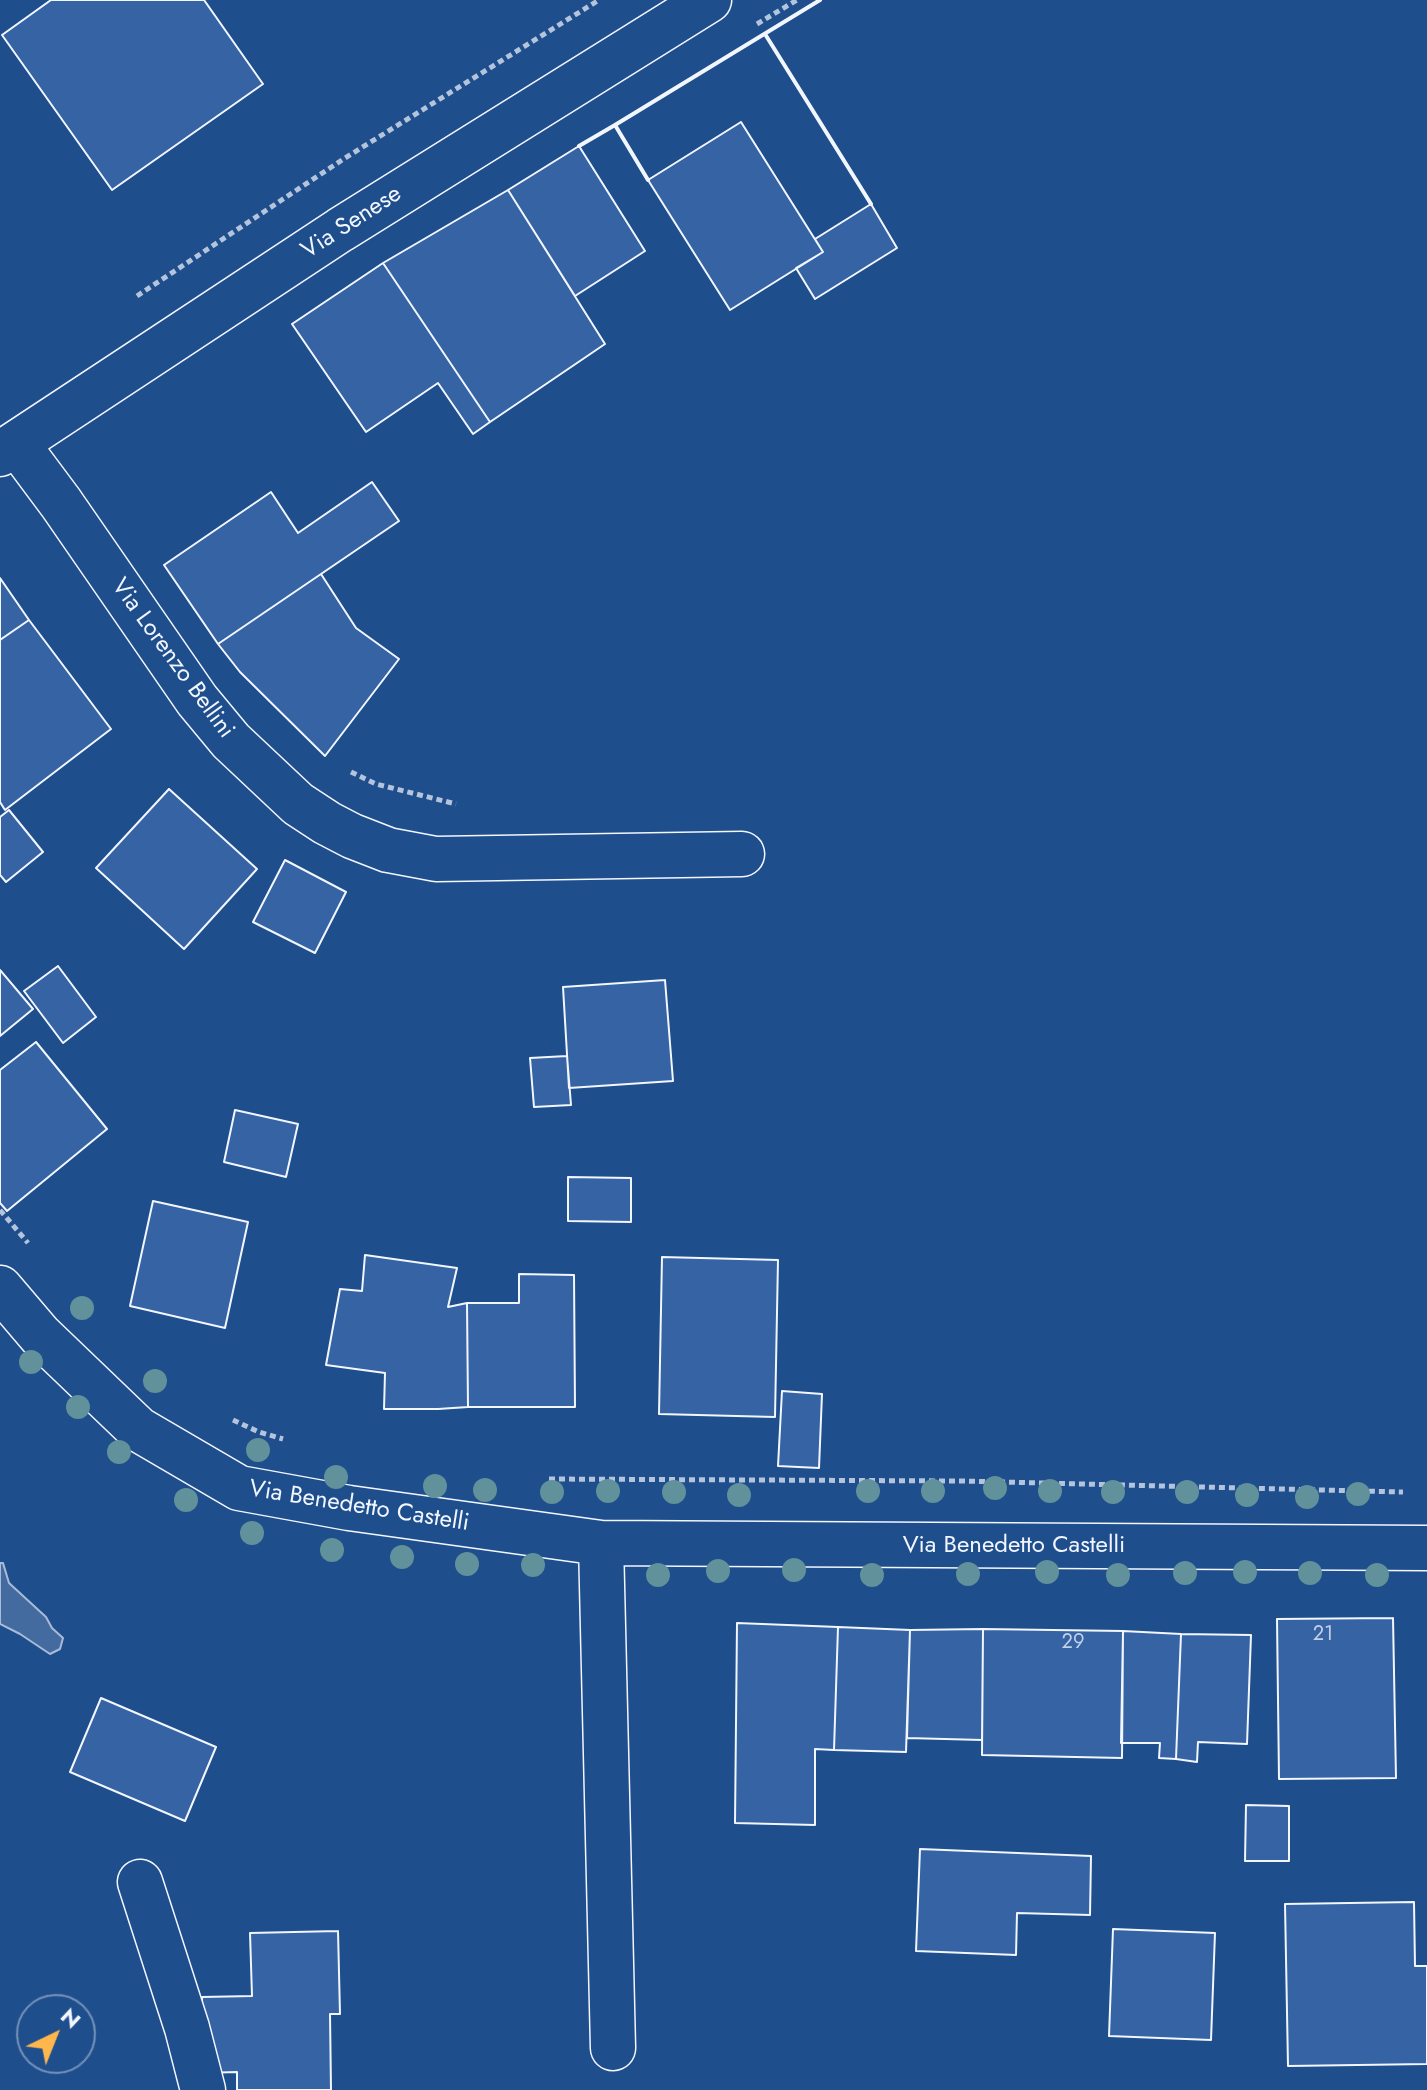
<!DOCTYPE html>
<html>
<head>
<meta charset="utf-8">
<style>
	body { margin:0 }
	#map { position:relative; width:1427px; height:2090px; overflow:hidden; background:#1f4e8c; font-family:Jost,sans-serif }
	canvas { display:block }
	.north { position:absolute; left:16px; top:1994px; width:80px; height:80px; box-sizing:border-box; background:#1f4e8c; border:2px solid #7391ba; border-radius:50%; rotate:43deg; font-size:22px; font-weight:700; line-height:32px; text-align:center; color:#f2f6ff }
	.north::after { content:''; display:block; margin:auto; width:28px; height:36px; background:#ffb74d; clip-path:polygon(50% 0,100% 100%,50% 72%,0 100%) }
</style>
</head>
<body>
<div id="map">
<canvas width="1427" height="2090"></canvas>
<div class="north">N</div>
</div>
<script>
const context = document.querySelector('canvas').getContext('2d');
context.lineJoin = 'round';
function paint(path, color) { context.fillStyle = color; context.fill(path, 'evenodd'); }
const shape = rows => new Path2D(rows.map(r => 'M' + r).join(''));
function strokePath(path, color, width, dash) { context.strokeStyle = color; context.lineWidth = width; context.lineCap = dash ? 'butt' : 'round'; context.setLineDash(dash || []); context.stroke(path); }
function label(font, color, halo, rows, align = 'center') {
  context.font = font + ' Jost,sans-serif'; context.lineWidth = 6; context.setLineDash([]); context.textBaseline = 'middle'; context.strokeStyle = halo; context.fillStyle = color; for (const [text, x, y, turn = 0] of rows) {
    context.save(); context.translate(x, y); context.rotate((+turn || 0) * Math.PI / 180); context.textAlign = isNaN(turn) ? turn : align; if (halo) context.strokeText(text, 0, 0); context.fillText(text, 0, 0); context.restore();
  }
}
const water = shape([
	[0,1563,3,1563,9,1583,46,1617,52,1628,63,1638,60,1649,50,1654,20,1634,0,1624,0,1563]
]);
paint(water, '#446ba0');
strokePath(water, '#a8bbd7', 2);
const building = shape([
	[51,0,204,0,263,84,112,190,2,35,51,0],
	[741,122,823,252,730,310,648,180,741,122],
	[579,146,645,251,575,296,508,190,579,146],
	[508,190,605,344,490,422,383,263,508,190],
	[871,204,897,248,815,299,796,268,823,252,815,239,871,204],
	[383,263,490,422,473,434,438,383,366,432,292,324,383,263],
	[372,482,399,521,218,644,164,565,271,492,298,533,372,482],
	[321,574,356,628,399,659,325,756,240,672,218,644,321,574],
	[0,578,29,620,0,640,0,578],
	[29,620,111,729,5,810,0,802,0,640,29,620],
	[169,789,257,869,184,949,96,868,169,789],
	[9,810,43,852,6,882,0,875,0,817,9,810],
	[285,860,346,892,315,953,253,922,285,860],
	[58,966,96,1017,63,1043,24,991,58,966],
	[0,970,33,1009,0,1036,0,970],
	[665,980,673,1081,569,1088,563,987,665,980],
	[36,1042,107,1129,7,1211,0,1203,0,1070,36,1042],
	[567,1056,571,1105,534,1107,530,1058,567,1056],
	[235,1110,298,1124,286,1177,224,1162,235,1110],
	[568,1177,631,1178,631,1222,568,1221,568,1177],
	[153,1201,248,1222,225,1328,130,1306,153,1201],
	[365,1255,457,1268,448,1307,467,1303,468,1407,438,1409,384,1409,385,1373,326,1365,340,1289,362,1291,365,1255],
	[662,1257,778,1260,775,1417,659,1414,662,1257],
	[519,1274,574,1275,575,1407,468,1407,467,1303,519,1303,519,1274],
	[782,1391,822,1394,819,1468,778,1466,782,1391],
	[1393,1618,1396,1778,1279,1779,1277,1619,1393,1618],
	[737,1623,838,1627,834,1750,815,1749,815,1825,735,1823,737,1623],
	[838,1627,910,1630,906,1752,834,1750,838,1627],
	[983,1629,1123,1631,1122,1758,982,1755,983,1629],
	[983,1629,982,1740,907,1738,910,1630,983,1629],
	[1123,1631,1181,1634,1176,1759,1159,1758,1160,1743,1121,1743,1123,1631],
	[1181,1634,1251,1635,1247,1744,1198,1742,1197,1762,1176,1759,1181,1634],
	[101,1698,216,1747,185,1821,70,1772,101,1698],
	[1246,1805,1289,1806,1289,1861,1245,1861,1246,1805],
	[920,1849,1091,1856,1090,1915,1017,1913,1016,1955,916,1951,920,1849],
	[1414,1902,1415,1966,1427,1966,1427,2064,1288,2066,1285,1904,1414,1902],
	[1113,1929,1215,1933,1211,2040,1109,2036,1113,1929],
	[338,1931,340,2014,330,2014,331,2090,237,2090,237,2072,203,2073,202,1997,252,1996,250,1933,338,1931]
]);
paint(building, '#3563a3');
strokePath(building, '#f2f6ff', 2);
const minor = shape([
	[17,444,61,503,197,700,231,741,298,804,327,823,352,836,388,850,436,859,742,854],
	[0,1288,40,1335,138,1429,239,1488,349,1508,601,1543,1427,1548],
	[601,1543,613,2048],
	[140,1882,187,2028,203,2090]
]);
const primary = shape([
	[0,454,340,230,709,0]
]);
strokePath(minor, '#f2f6ff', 47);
strokePath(primary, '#f2f6ff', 47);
strokePath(shape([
	[757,24,797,0],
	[137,296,345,158,599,0],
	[351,772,376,784,456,804],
	[0,1210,28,1243],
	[233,1420,259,1432,283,1439],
	[549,1479,960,1481,1403,1492]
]), '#b3c4dc', 5, [6, 4]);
strokePath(minor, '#1f4e8c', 44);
strokePath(primary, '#1f4e8c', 44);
strokePath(shape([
	[765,34,871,204],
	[579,146,615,125],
	[648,180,615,125,820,0]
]), '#f2f6ff', 4);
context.fillStyle = '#61919a';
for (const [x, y] of [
	[82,1308],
	[31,1362],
	[155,1381],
	[78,1407],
	[258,1450],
	[119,1452],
	[336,1477],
	[435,1486],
	[995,1488],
	[485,1490],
	[608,1491],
	[868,1491],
	[933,1491],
	[1050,1491],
	[552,1492],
	[674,1492],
	[1113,1492],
	[1187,1492],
	[1358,1494],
	[739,1495],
	[1247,1495],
	[1307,1497],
	[186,1500],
	[252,1533],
	[332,1550],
	[402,1557],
	[467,1564],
	[533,1565],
	[794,1570],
	[718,1571],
	[1047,1572],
	[1245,1572],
	[1185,1573],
	[1310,1573],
	[968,1574],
	[658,1575],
	[872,1575],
	[1118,1575],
	[1377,1575]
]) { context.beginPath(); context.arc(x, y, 12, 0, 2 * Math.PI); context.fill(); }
label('20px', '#c3d1e8', null, [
	["21",1323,1635],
	["29",1073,1643]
]);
label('24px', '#f2f6ff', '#1f4e8c', [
	["Via Senese",352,223,-33],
	["Via Lorenzo Bellini",172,659,54],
	["Via Benedetto Castelli",359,1507,9],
	["Via Benedetto Castelli",1014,1546]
]);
</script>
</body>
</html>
